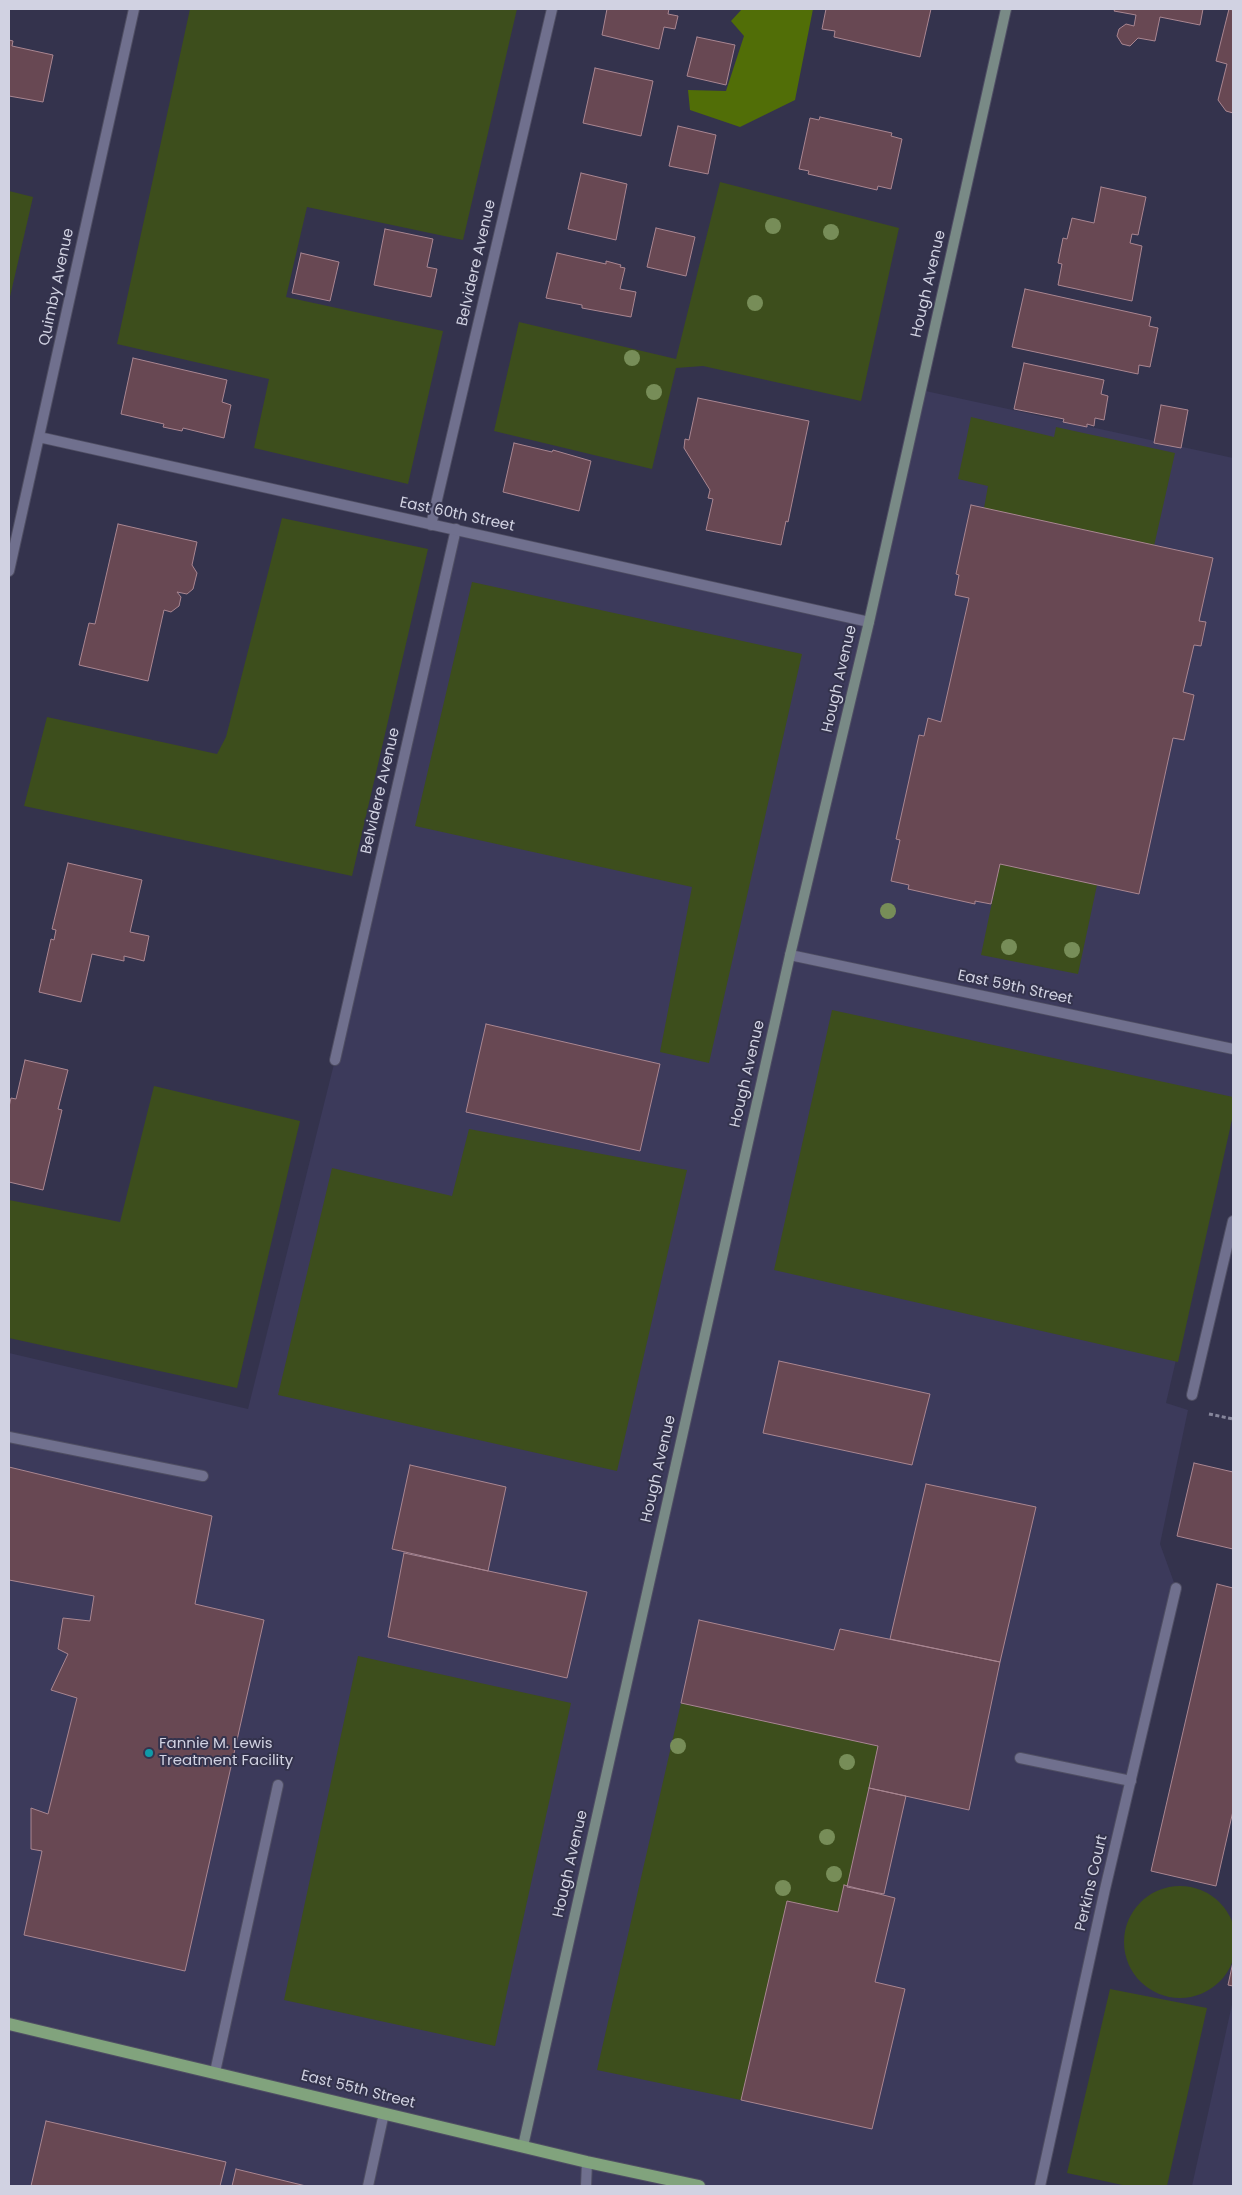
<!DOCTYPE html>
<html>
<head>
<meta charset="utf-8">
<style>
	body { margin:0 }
	#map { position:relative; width:1242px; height:2195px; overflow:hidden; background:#34334d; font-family:Poppins,sans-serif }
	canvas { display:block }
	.frame { position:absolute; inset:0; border:10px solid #d1d2e2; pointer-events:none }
</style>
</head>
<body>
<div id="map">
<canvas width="1242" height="2195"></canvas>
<div class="frame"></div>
</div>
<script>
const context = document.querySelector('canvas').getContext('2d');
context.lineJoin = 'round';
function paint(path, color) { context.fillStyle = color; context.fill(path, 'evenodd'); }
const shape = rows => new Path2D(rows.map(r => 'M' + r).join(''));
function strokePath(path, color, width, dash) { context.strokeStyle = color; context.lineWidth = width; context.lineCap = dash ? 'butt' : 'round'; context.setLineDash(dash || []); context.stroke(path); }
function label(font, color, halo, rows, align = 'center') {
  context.font = font + ' Poppins,sans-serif'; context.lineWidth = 4; context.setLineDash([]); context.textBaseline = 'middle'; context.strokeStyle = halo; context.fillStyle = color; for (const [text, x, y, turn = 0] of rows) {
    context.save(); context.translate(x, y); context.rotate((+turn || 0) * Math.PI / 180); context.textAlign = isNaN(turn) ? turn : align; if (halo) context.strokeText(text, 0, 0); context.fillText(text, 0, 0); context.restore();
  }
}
paint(shape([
	[921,390,1233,458,1233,1114,1166,1403,1188,1410,1160,1544,1176,1588,1040,2186,9,2186,9,1353,248,1409,335,1060,456,529,869,622],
	[1233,2000,1233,2186,1192,2186]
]), '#3c3a5b');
paint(shape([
	[190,9,517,9,463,240,307,207,286,297,443,331,408,484,254,448,269,379,117,344],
	[720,182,899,228,861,401,703,366,676,368,652,469,494,431,519,322,676,359],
	[9,191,33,197,9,301],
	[971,417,1054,437,1056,427,1175,453,1154,546,984,508,988,486,958,479],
	[282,518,428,549,352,876,24,806,47,717,217,754,226,737],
	[472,582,802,654,709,1063,660,1052,692,887,415,826],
	[1000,864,1097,885,1078,974,981,955],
	[832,1010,1233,1097,1233,1115,1178,1362,774,1270],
	[154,1086,300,1121,237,1388,9,1338,9,1200,120,1222],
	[469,1129,687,1170,617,1471,278,1395,332,1168,452,1196],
	[358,1656,571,1703,495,2046,284,2000],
	[681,1703,878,1746,847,1887,844,1886,838,1912,787,1902,741,2100,597,2070],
	'1124 1942a56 56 0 1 1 112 0a56 56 0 1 1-112 0Z',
	[1110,1989,1207,2008,1167,2186,1127,2186,1067,2173]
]), '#3d4e1c');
paint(shape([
	[742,9,813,9,795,100,740,127,690,110,688,90,726,91,744,36,731,21]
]), '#516e07');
const building = shape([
	[607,9,669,9,668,14,678,16,675,29,664,27,659,49,602,35,607,9],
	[826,9,931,9,920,57,834,37,835,31,822,29,826,9],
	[1115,9,1203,9,1200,25,1160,17,1155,41,1138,38,1130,46,1122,44,1117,36,1119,29,1126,24,1134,26,1136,15,1114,11,1115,9],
	[1229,9,1233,10,1233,113,1226,111,1218,100,1227,64,1216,61,1229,9],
	[697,37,735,45,726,85,687,76,697,37],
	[9,40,13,41,12,46,53,55,43,102,9,96,9,40],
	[595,68,653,81,641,136,583,123,595,68],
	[820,117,892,133,891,136,902,139,891,189,878,186,877,190,808,174,809,171,799,169,810,118,819,120,820,117],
	[678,126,716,135,708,174,669,166,678,126],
	[581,173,627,184,616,240,568,229,581,173],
	[1101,187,1146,197,1138,235,1132,234,1130,243,1142,246,1132,301,1058,285,1062,264,1058,263,1063,238,1067,239,1072,218,1094,223,1101,187],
	[656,228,695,237,686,276,647,267,656,228],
	[385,229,433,239,427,267,437,269,431,297,374,285,385,229],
	[301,253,339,262,330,301,292,293,301,253],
	[557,253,606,264,606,261,621,265,620,267,625,268,620,289,636,292,631,317,582,308,582,305,546,298,557,253],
	[1025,289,1151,317,1149,326,1158,328,1150,367,1139,365,1138,374,1012,347,1025,289],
	[133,358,227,380,222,402,231,405,224,438,183,428,182,431,163,427,164,424,121,414,133,358],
	[1024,363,1104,380,1101,394,1108,396,1104,420,1095,418,1094,426,1087,424,1087,427,1063,422,1064,419,1014,409,1024,363],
	[698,398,809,421,788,522,786,521,781,545,706,530,713,499,708,498,710,490,684,448,685,439,689,440,698,398],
	[1161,405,1188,410,1181,448,1154,443,1161,405],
	[514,443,552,452,553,450,591,461,579,511,503,492,514,443],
	[971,505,1213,558,1199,621,1206,622,1201,646,1194,645,1183,692,1194,695,1184,740,1173,738,1139,894,1000,864,991,904,975,901,975,904,908,889,909,885,891,881,900,840,896,839,919,735,924,736,928,718,941,722,969,598,955,595,959,575,956,574,971,505],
	[118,524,197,542,192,565,197,573,193,589,187,594,177,592,181,597,179,606,171,612,164,610,148,681,79,665,89,623,95,624,118,524],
	[68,863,142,880,130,932,149,936,144,961,124,956,124,961,92,954,81,1002,39,992,51,939,54,940,56,930,52,929,68,863],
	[486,1024,660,1064,640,1151,466,1112,486,1024],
	[25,1060,68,1070,58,1109,62,1110,43,1190,9,1182,9,1107,11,1098,16,1099,25,1060],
	[779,1361,930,1394,912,1465,763,1433,779,1361],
	[1194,1463,1233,1472,1233,1549,1177,1536,1194,1463],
	[410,1465,506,1487,488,1571,392,1549,410,1465],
	[9,1467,212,1516,195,1604,264,1620,185,1971,24,1935,42,1851,31,1849,31,1808,48,1814,77,1698,51,1690,68,1654,58,1649,63,1618,90,1621,94,1596,9,1580,9,1467],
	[926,1484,1036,1507,1000,1662,890,1639,926,1484],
	[404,1553,587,1592,567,1678,388,1637,404,1553],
	[1217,1584,1233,1588,1233,1811,1216,1886,1151,1871,1217,1584],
	[699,1620,834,1650,840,1629,1000,1662,969,1810,869,1788,878,1746,681,1703,699,1620],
	[869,1788,906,1796,884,1894,847,1887,869,1788],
	[844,1885,895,1898,875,1982,905,1989,872,2129,741,2100,787,1901,838,1912,844,1885],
	[1233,1962,1233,1986,1228,1985,1233,1962],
	[46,2121,226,2162,220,2186,31,2186,46,2121],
	[236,2169,306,2186,232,2186,236,2169]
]);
paint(building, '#684853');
strokePath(building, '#a98691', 1);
const lane = shape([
	[335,1060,456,529],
	[1192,1395,1233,1221],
	[9,1437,203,1476],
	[1020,1758,1131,1781],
	[215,2072,278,1785],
	[368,2186,384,2113]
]);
const street = shape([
	[39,437,869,622],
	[431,525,552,9],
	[9,571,134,9],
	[790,955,1233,1049],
	[586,2186,587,2162],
	[1040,2186,1105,1889,1176,1588]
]);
const secondary = shape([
	[523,2146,790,955,869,622,1006,9]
]);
const primary = shape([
	[9,2024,587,2162,699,2186]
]);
strokePath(lane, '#4f4e63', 12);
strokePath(street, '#4f4e63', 12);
strokePath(secondary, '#4f4e63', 12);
strokePath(primary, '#4f4e63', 14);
strokePath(shape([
	[1209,1414,1233,1419]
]), '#86869b', 3, [4, 2.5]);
strokePath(lane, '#70708e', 10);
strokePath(street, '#70708e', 10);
strokePath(secondary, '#798a86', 10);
strokePath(primary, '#81a37d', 12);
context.fillStyle = '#778d58';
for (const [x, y] of [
	[773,226],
	[831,232],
	[755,303],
	[632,358],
	[654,392],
	[888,911],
	[1009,947],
	[1072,950],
	[678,1746],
	[847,1762],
	[827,1837],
	[834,1874],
	[783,1888]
]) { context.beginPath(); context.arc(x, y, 8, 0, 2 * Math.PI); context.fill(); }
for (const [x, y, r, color] of [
	[149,1753,5,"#0f9aa8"]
]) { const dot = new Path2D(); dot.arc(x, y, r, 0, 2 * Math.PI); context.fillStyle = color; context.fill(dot); strokePath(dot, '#34334d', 2); }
label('15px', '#d1d2e2', '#34334d', [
	["Belvidere Avenue",477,263,-77],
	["Hough Avenue",929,284,-77],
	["Quimby Avenue",57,287,-78],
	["East 60th Street",457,515,12],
	["Hough Avenue",840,679,-77],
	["Belvidere Avenue",381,791,-77],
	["East 59th Street",1015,988,12],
	["Hough Avenue",748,1074,-77],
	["Hough Avenue",659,1469,-77],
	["Hough Avenue",571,1864,-77],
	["Perkins Court",1092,1883,-77],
	["East 55th Street",358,2090,14]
]);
label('15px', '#d1d2e2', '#34334d', [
	["Fannie M. Lewis",159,1744],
	["Treatment Facility",159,1761]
], 'left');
</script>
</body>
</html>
